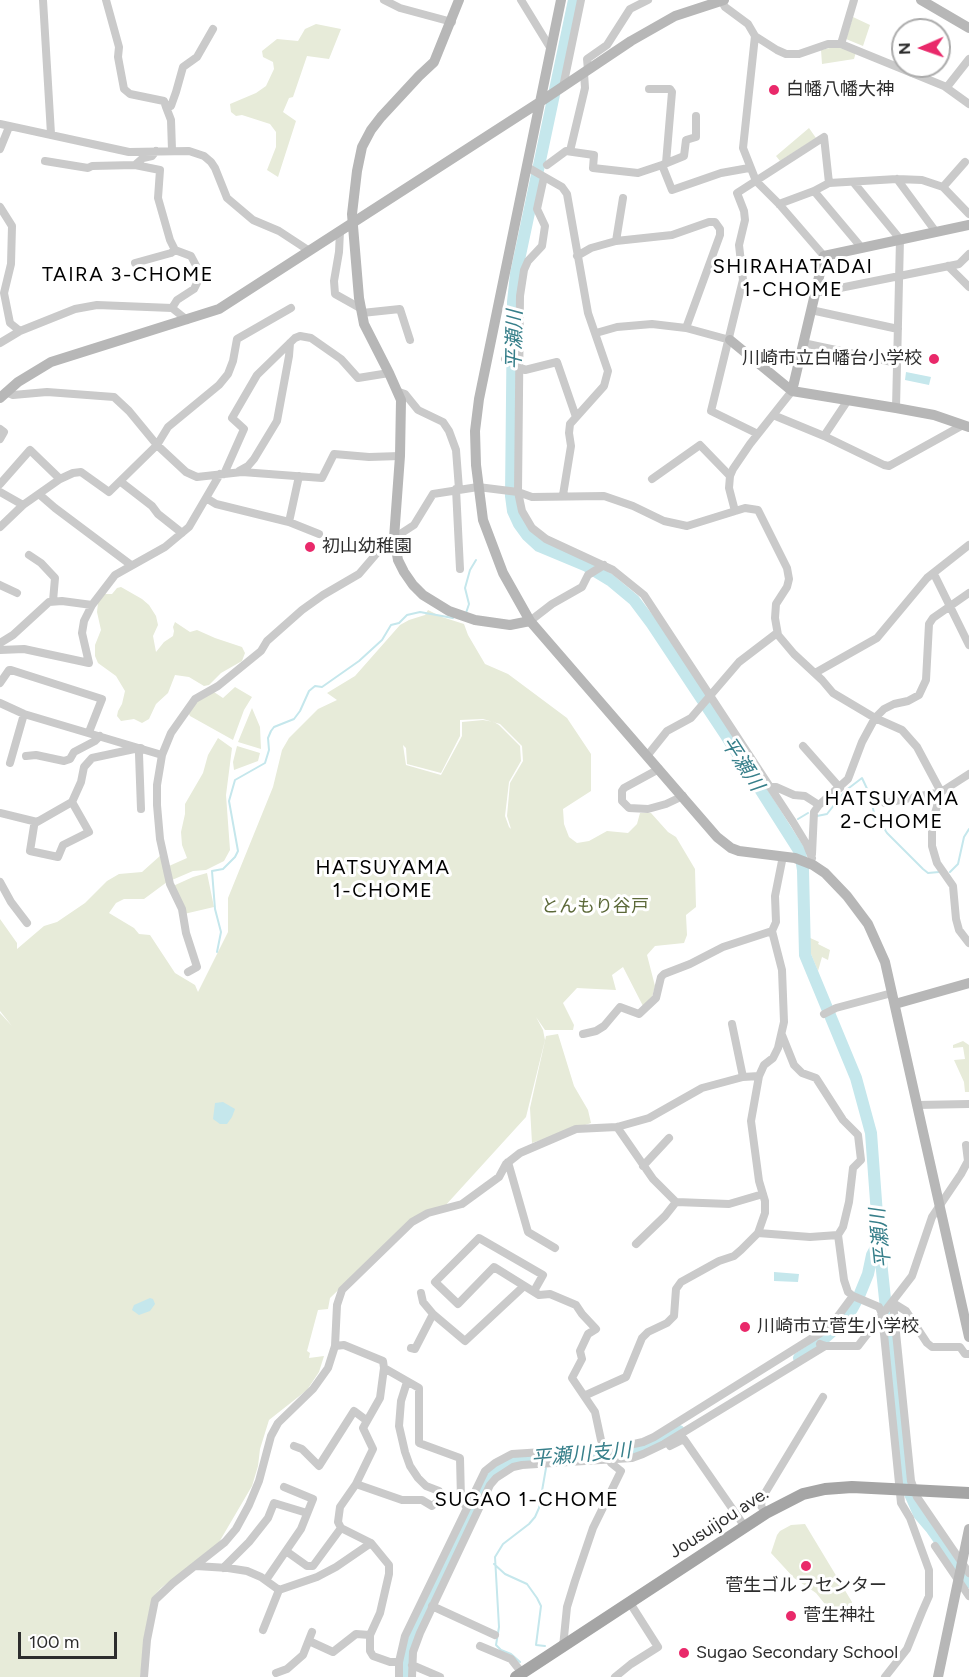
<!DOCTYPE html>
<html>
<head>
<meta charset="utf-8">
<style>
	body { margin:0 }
	#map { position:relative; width:969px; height:1677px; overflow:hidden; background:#fff; font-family:Figtree,sans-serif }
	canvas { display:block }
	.north { position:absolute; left:891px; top:18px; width:60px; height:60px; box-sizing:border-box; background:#fff; border:2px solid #ababab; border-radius:50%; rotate:268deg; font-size:16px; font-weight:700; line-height:24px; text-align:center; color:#2d2d2d }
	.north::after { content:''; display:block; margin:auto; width:21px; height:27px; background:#e9296a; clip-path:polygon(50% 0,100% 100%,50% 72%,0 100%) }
	.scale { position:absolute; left:18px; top:1632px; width:99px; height:27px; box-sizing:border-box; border:3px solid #2d2d2d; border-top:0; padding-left:8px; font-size:18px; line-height:21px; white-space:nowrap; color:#2d2d2d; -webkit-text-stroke:4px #fff; paint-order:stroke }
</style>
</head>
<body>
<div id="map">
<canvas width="969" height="1677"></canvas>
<div class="north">N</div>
<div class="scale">100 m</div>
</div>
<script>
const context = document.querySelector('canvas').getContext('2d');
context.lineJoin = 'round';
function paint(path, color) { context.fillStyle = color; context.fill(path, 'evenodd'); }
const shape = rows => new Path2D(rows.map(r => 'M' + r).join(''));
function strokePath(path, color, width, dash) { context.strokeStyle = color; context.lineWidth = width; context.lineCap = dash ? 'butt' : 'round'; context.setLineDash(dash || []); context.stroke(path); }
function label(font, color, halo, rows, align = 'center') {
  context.font = font + ' Figtree,"Noto Sans JP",sans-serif'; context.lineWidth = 6; context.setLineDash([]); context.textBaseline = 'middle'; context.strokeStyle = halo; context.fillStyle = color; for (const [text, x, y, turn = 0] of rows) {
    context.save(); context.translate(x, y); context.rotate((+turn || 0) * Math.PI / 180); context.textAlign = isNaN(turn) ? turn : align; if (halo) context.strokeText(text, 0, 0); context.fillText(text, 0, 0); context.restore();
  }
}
paint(shape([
	[853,17,870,25,863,46,846,39],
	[316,24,341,29,329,59,307,56,293,97,289,98,283,112,296,121,278,177,267,170,276,147,276,132,270,124,242,115,236,116,231,112,230,104,256,93,266,86,274,69,273,62,263,57,262,51,277,39,298,41,305,29],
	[834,47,847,49,856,52,854,59,822,64,821,50],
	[809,128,816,138,780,161,776,156],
	[121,587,142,599,149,605,156,616,158,625,153,636,156,652,164,642,173,636,174,631,173,627,175,622,190,632,197,630,215,638,242,647,245,653,242,661,221,673,209,685,204,686,189,677,175,675,168,693,156,704,149,719,142,723,134,719,121,721,117,716,118,711,122,704,125,691,116,676,98,663,95,656,95,645,101,630,97,612,98,603,104,594,112,594,117,588],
	[428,610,442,617,464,624,468,635,485,664,508,674,567,718,591,754,591,791,563,809,564,824,569,837,577,843,589,841,607,831,628,833,637,824,640,813,651,813,668,832,676,837,695,869,696,907,686,915,687,935,684,943,655,946,647,955,655,986,652,997,643,1006,623,967,612,975,616,990,577,988,563,1003,574,1025,573,1030,545,1030,536,1017,543,1030,545,1040,526,1117,444,1207,411,1220,330,1298,328,1309,318,1310,307,1351,310,1353,309,1358,324,1356,319,1372,307,1390,269,1420,260,1449,258,1466,252,1486,218,1544,161,1588,152,1598,140,1677,0,1677,0,1013,12,1026,0,1011,0,919,17,943,17,949,44,926,57,922,85,903,107,881,119,874,142,872,161,855,167,882,144,899,124,899,116,903,109,913,134,928,139,934,150,935,175,973,195,985,198,992,228,932,228,898,273,787,282,750,289,738,318,709,337,700,327,693,355,676,400,625,409,620,425,615],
	[483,719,500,724,522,746,523,761,510,783,507,816,511,829,509,827,505,816,509,782,521,761,520,746,499,725,494,722,483,720,462,722,462,736,441,775,406,765,403,745,406,748,407,764,441,773,460,736,460,720],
	[235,687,252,697,244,710,233,740,190,716,188,712,198,700,214,692,223,698],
	[252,708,260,727,261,749,238,742],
	[218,738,232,748,226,795,230,850,224,861,206,870,193,871,172,880,169,866,187,858,182,845,181,832,185,814,185,804,203,773,208,755],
	[237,746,260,753,258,761,234,770,233,762],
	[207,873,214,907,184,914,173,886,193,877],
	[808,937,819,942,818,944,830,950,828,960,822,957,818,971,808,947],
	[558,1034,574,1086,588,1110,591,1123,532,1143,530,1108,546,1036],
	[963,1041,969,1045,969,1092,965,1092,964,1082,954,1060,965,1059,963,1047,953,1048,953,1045],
	[805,1524,852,1602,848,1616,841,1624,816,1593,794,1578,771,1553,777,1535,780,1531,791,1525]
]), '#e7ebd9');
paint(shape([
	[906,372,931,377,929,385,905,380],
	[223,1102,235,1109,232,1117,227,1124,220,1124,213,1119,215,1103],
	[774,1272,799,1274,798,1282,774,1281],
	[150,1298,153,1299,155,1304,150,1311,139,1315,132,1310,134,1305]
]), '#c5e7ec');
strokePath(shape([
	[466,613,469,604,465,588,470,570,476,560],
	[817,816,827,814,845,791,862,778,870,795,874,813,887,833,923,869,928,873,939,872],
	[798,819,808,813],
	[786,829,789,826],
	[950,872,958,864,964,837,969,829],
	[217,952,221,932,215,909,212,871,223,869,235,857,238,851,229,801,235,780,265,763,269,750,268,738,271,731,274,727,294,719,300,711,309,691,315,686,322,687,359,661,382,640,391,625,399,623,407,615,420,612,453,618],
	[494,1564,505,1574,527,1584,537,1598,541,1606,536,1645,545,1646],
	[520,1662,511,1654,501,1650,496,1645,499,1627,495,1557,503,1544,529,1524,535,1517,539,1508,546,1468]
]), '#c5e7ec', 2);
strokePath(shape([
	[574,0,516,274,513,302,511,496,513,511,519,524,527,535,539,546,587,566,610,580,634,600,652,624,725,734,800,852,803,870,805,955,856,1078,871,1133,879,1242,904,1480,919,1514,931,1528,969,1582],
	[799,1358,810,1351,838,1326,852,1309,859,1296,868,1274,872,1255,879,1242],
	[405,1677,406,1660,410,1644,481,1490,490,1475,515,1461,629,1454,646,1449,679,1431]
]), '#c5e7ec', 12);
strokePath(shape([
	[43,0,51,134],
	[106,0,119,47,118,57,124,89,130,94,164,101,166,107],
	[384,0,400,8,452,22],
	[521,0,551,49],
	[721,0,725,7,748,24,755,36,777,50,786,54,799,54,828,44,841,44,944,86,969,104],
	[755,36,743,148,756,181,779,204,824,256],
	[841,44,854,0],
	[588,70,587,59,607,45,630,9,648,0],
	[563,87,581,0],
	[947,87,969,59],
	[649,89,670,89,672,92,666,163],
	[0,124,129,152,189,151,204,156,211,162,215,168,227,198,253,220,279,231,308,250],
	[0,149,9,127],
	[172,150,171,120,166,107,171,106,176,92,183,67,197,57,213,29],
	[570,151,585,88,584,73],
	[45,161,88,168,92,166,135,165,160,170,158,198,170,240,175,250,191,256,201,275,194,289,177,300,172,308],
	[135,165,143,158,152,156,156,151],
	[547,165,566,151,594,155,593,168,638,173,662,165,684,156,686,140,696,137,696,116],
	[662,165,672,190,721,173,749,168],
	[527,167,562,187,567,194,588,313,608,371,604,386,570,424,569,433,571,446,563,495],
	[544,177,537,209,545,226,542,246,528,261,524,270,520,296,518,492,522,511,532,528,546,539,613,570,644,595,793,822,807,845,812,858],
	[897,179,936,232],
	[854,183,900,239,896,408],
	[943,187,965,162],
	[814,191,861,247],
	[779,204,814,191,829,183,897,179,922,180,943,187,969,214],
	[0,207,12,226,11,264,4,293,10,323,20,331],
	[340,231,339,252,334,281,335,294,360,308],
	[616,241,623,198],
	[577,256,591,248,616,241,672,235,709,222,715,222,720,229,720,235,686,328],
	[135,263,171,253,175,250],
	[948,266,969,287],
	[815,293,959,264,969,254],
	[811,310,898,329],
	[362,313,400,309,410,340],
	[596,333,617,327,652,324,686,328,730,340],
	[0,343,20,331,75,309,97,305,172,308,187,320],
	[803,343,897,363],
	[505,359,525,370,557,362,576,417],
	[6,392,13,395,47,392,114,397,129,411,157,445,186,472,197,477,242,472,322,478,334,454,369,457,400,456],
	[399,392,405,394,418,410,443,422,449,431,456,450,459,489],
	[773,415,824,436,884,465,889,466,963,425],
	[0,429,4,432,0,439],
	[758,434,711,411,743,280,739,245,745,220,744,211,737,193,824,137,829,183],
	[824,436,848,400],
	[239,471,248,466,254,459,277,421,289,356,290,343],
	[224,474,244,429,232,418,257,375,295,338,300,336,311,338,341,359,358,378,389,373],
	[652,479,700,445,730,476],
	[121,482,152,506,158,514,182,533],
	[0,484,30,450,60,479],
	[456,489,460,569],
	[0,492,23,505],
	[40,495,55,508,131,565],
	[206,498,216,504,289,522,319,534],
	[735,511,729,488,730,476,733,469,750,444,792,391],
	[289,522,299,476],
	[0,527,23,505,60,479,73,473,81,472,109,492,157,445,168,427,219,385,228,374,233,361,237,339,291,308],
	[29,555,41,563,55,578,53,601],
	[934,574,969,645],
	[0,585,17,593],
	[530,621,552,604,582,587,588,575,604,565],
	[0,643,13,635,49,602,62,601,92,605],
	[0,650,24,649,89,663,82,633,84,621,92,605,115,575,165,547,189,527,220,474],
	[815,673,877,638,927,578,969,545],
	[0,683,9,670,11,670,102,699,89,732],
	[0,703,24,714,162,755],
	[803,746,840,788],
	[26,756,36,755,64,761,70,759,74,752,95,741,100,736],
	[647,756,667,731,691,718,739,662,777,633],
	[10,763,24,714],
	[659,769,624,788,622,791,622,801,629,808,648,809,666,804,683,796],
	[770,787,776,787,794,795,805,796,819,805],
	[885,803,941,792,969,774],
	[141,809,139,754,141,748],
	[0,813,37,822,72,802,81,782,84,767,92,758,139,748],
	[34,826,30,851,58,857,63,845,89,832,72,802],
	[812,854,814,812,819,805,848,779,862,742,875,718,884,709,894,704,908,701,919,695,926,680,929,624,933,618,969,593],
	[0,882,11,902,27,923],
	[188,972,197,967,186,933,182,909,170,884,160,839,157,805,157,785,162,755,171,733,195,699,218,686,261,651,267,641,302,610,323,595,359,574,389,539,394,538,414,525,433,494,478,487,518,492,532,497,604,496,633,506,664,521,687,526,745,508,758,510,787,568,789,579,787,587,776,604,775,618,778,635,794,654,822,680,833,693,875,718,902,730,917,747,941,792,932,824,932,846,937,863,953,886,956,919,959,930,969,943],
	[824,1014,836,1008,892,993],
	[732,1024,743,1077],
	[583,1034,596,1031,604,1026,620,1007,639,1014,656,998,661,977,664,974,690,964,723,947,772,931],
	[782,1035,794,1065,802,1073,816,1078,843,1120,858,1135,861,1160,853,1168,849,1202,843,1227,838,1235,844,1280,848,1292,853,1296,879,1307,882,1314,901,1503,910,1518,929,1570,929,1596,922,1612,907,1649,885,1677],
	[917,1105,969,1104],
	[617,1127,653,1179,676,1202],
	[508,1162,528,1232,555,1248],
	[643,1166,669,1138],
	[758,1233,810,1237,838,1235],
	[636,1244,665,1216,676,1202,729,1204,763,1194],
	[534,1291,543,1275,479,1238,435,1282,458,1304,494,1267,539,1295,550,1294,576,1305,582,1314,596,1329,588,1334,580,1351,582,1359,572,1378,595,1412,601,1440,611,1463,621,1471,593,1528,575,1581,567,1607,563,1647],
	[421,1293,423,1302,433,1314,465,1341,524,1286],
	[893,1303,911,1481,917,1497,969,1573],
	[893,1303,906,1311,927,1343,932,1347,960,1347,965,1354,969,1354],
	[820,1344,825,1346,858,1346,912,1276,932,1217,961,1174,968,1161,966,1145],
	[335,1346,344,1345,383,1361,384,1368,419,1388,419,1443,460,1458,461,1499,467,1508],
	[411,1348,415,1349,433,1314],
	[586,1395,626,1377,642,1338,648,1332,667,1323,674,1316,676,1289,681,1282,719,1261,734,1256,741,1250,758,1233,765,1213,765,1201,759,1181,751,1121,759,1076,764,1065,773,1058,778,1048,784,1022,782,970,772,931,776,922,775,896,783,856],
	[294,1446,302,1449,319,1466,354,1411,366,1420],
	[670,1446,684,1439,745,1527],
	[356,1484,402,1500,422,1500,432,1506,442,1498,439,1491,426,1486,418,1478,410,1466,405,1452,399,1426,401,1401,407,1382],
	[766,1513,761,1506,762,1498,823,1397],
	[371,1543,389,1565,389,1574,380,1613,370,1635,370,1651,373,1656,390,1662,399,1662],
	[935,1546,969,1596],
	[286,1551,307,1566,313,1566,341,1528,338,1522,340,1507,356,1484,373,1449,363,1428,380,1398,384,1368],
	[196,1566,228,1568,247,1571,261,1577,279,1590],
	[223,1568,249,1542,268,1518,274,1503,307,1513],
	[266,1580,301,1529,313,1499,284,1487],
	[432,1606,495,1635],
	[263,1630,279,1590,317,1577,336,1567,371,1543,341,1528],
	[309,1641,333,1652,356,1634,370,1635],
	[480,1646,511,1659,522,1673],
	[412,1665,440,1677],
	[276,1673,287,1669,303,1655,312,1632],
	[144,1677,147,1640,155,1600,173,1583,225,1542,236,1529,249,1505,259,1481,271,1436,278,1423,313,1389,328,1368,335,1346,337,1305,342,1290,412,1222,428,1213,462,1204,499,1177,506,1164,520,1153,576,1129,617,1127,649,1118,702,1088,743,1077,759,1076],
	[399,1677,399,1662,405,1636,485,1471,495,1463,512,1454,620,1447,643,1442,654,1437,830,1327,853,1296],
	[412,1677,413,1652,420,1633,490,1485,496,1478,513,1467,522,1465,632,1458,643,1454,664,1444,825,1346],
	[615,1677,631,1664,658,1647,630,1603]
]), '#cacaca', 8);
strokePath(shape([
	[459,0,434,62,419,76,381,117,371,130,362,147,357,171,352,214,359,298,364,324,389,373,401,400,400,456,394,538,398,560,404,572,413,585,423,595,449,611,475,620,510,625,530,621],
	[561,0,479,399,475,431,476,465,483,520,503,573,530,621,717,837,731,848,739,851,795,858,813,865,825,873,847,896,868,924,885,962,969,1337],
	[921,0,969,28],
	[730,340,792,391,896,408,934,415,969,427],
	[792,391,824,256,969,225],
	[0,398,18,382,51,362,219,309,540,102,631,41,675,16,724,0],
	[895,1004,969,983],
	[938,1677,969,1529]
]), '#b7b7b7', 10);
strokePath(shape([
	[516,1677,766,1513,803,1494,825,1489,852,1487,969,1493]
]), '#a5a5a5', 12);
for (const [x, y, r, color] of [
	[774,90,6,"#e9296a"],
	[934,359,6,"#e9296a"],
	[310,547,6,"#e9296a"],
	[745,1327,6,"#e9296a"],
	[806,1566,6,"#e9296a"],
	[791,1616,6,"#e9296a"],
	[684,1653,6,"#e9296a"]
]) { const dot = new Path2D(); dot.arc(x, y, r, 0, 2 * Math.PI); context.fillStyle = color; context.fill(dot); strokePath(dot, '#fff', 2); }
label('18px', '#2d2d2d', '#fff', [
	["白幡八幡大神",786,90],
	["川崎市立白幡台小学校",922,359,"right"],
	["初山幼稚園",322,547],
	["川崎市立菅生小学校",757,1327],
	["菅生ゴルフセンター",806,1586,"center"],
	["菅生神社",803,1616],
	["Sugao Secondary School",696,1653]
], 'left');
label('18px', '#5c6939', '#fff', [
	["とんもり谷戸",595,907]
]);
label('18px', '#2d2d2d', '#fff', [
	["Jousuijou ave.",719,1523,-33]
]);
context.letterSpacing = '1.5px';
label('20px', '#000', '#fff', [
	["SHIRAHATADAI",793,267],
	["1-CHOME",793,290],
	["TAIRA 3-CHOME",128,275],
	["HATSUYAMA",892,799],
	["2-CHOME",892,822],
	["HATSUYAMA",383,868],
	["1-CHOME",383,891],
	["SUGAO 1-CHOME",527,1500]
]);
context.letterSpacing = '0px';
label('italic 20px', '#377f8a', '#fff', [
	["平瀬川",515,340,-89],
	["平瀬川",742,764,57],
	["平瀬川",881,1238,-96],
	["平瀬川支川",581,1455,-5]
]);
</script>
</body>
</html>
